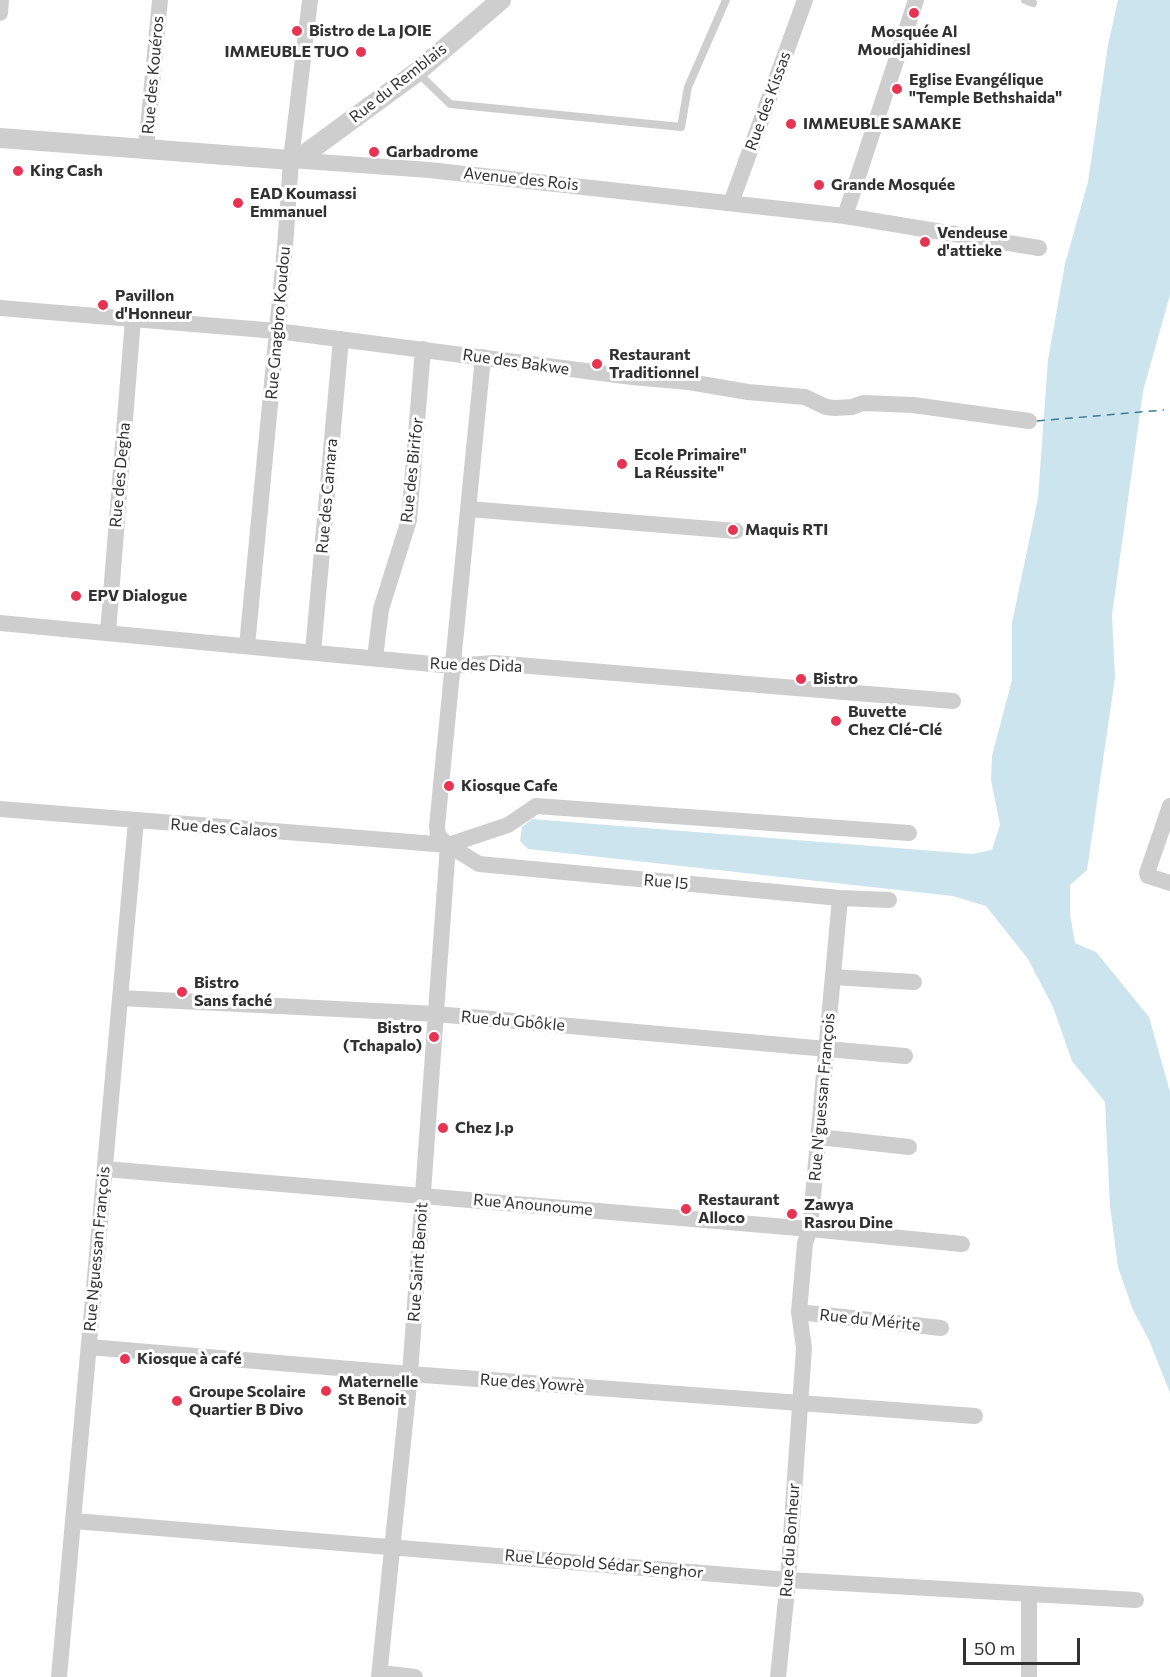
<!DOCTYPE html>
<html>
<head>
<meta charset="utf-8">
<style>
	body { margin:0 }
	#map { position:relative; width:1170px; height:1677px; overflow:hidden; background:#fff; font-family:Commissioner,sans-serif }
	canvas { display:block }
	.scale { position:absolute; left:963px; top:1638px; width:117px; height:27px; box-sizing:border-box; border:3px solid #313131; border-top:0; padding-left:8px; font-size:18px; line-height:21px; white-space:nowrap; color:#313131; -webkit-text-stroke:4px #fff; paint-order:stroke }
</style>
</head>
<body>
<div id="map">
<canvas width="1170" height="1677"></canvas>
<div class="scale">50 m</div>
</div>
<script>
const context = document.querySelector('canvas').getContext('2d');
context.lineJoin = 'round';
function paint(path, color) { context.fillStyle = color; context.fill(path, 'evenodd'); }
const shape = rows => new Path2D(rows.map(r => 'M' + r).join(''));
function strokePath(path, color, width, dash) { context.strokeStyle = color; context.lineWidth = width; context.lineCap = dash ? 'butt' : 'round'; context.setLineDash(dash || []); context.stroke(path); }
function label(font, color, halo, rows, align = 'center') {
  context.font = font + ' Commissioner,sans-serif'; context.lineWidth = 6; context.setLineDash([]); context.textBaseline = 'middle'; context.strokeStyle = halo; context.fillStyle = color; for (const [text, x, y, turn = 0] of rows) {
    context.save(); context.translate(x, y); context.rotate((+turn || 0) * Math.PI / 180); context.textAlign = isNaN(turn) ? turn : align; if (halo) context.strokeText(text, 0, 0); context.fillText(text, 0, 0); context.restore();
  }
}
paint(shape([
	[1118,0,1170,0,1170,295,1143,391,1112,615,1115,678,1087,870,1070,885,1070,914,1075,943,1096,952,1149,1017,1170,1092,1170,1393,1149,1340,1133,1310,1118,1267,1110,1206,1105,1102,1072,1061,1053,1007,1028,959,986,906,953,896,528,849,520,841,522,827,532,819,972,854,992,850,1000,825,991,780,992,756,1012,680,1012,623,1038,498,1048,360,1065,264,1088,182,1108,45]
]), '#cce4ed');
strokePath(shape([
	[1037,421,1164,410]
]), '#3d7c95', 1.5, [8, 6]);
strokePath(shape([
	[1025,0,1033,3],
	[417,72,450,104,681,127,688,87,726,0]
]), '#cecece', 8);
strokePath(shape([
	[0,13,1,0],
	[146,149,160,0],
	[291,160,429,170,845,216,1039,248],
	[731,203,805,0],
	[845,216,916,0],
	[0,308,277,331,632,377,689,382,748,392,805,397,826,407,835,408,852,407,863,403,913,405,1029,421],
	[483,357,437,826,438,836,448,845,479,864,840,898,889,900],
	[469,509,736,531],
	[0,623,453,666,494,663,953,701],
	[108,632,133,319],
	[247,646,285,247,291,160,310,0],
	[313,652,341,339],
	[375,658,381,609,409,520,423,349],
	[1170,806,1147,873,1148,876,1170,883],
	[0,809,448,845,508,825,536,806,909,833],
	[833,977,914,982],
	[120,998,436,1014,905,1056],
	[819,1137,909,1147],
	[105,1169,810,1229,962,1244],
	[799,1312,941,1328],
	[89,1347,410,1374,975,1416],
	[74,1521,788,1580,1136,1600],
	[1029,1594,1029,1677],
	[380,1673,415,1677],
	[59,1677,136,821],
	[379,1677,410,1374,448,845],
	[778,1677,788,1580,804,1348,799,1312,805,1243,810,1229,840,898]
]), '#cecece', 16);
strokePath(shape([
	[0,138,291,160,305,154,417,72,501,0]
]), '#cecece', 20);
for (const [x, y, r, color] of [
	[914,13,6,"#e73453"],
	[297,31,6,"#e73453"],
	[361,52,6,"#e73453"],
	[897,89,6,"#e73453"],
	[791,124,6,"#e73453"],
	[374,152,6,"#e73453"],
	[18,171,6,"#e73453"],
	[819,185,6,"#e73453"],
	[238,203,6,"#e73453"],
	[925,242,6,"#e73453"],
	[103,305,6,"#e73453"],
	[597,364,6,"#e73453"],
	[622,464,6,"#e73453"],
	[733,530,6,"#e73453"],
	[76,596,6,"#e73453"],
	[801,679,6,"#e73453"],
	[836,721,6,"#e73453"],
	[449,786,6,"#e73453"],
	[182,992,6,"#e73453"],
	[434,1037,6,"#e73453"],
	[443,1128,6,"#e73453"],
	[686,1209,6,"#e73453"],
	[792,1214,6,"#e73453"],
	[125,1359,6,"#e73453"],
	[326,1391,6,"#e73453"],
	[177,1401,6,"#e73453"]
]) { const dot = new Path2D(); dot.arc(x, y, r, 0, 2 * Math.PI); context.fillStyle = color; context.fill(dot); strokePath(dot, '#fff', 2); }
label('bold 16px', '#313131', '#fff', [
	["Bistro de La JOIE",309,31],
	["Mosquée Al",914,32,"center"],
	["Moudjahidinesl",914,50,"center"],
	["IMMEUBLE TUO",349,52,"right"],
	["Eglise Evangélique",909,80],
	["\"Temple Bethshaida\"",909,98],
	["IMMEUBLE SAMAKE",803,124],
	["Garbadrome",386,152],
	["King Cash",30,171],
	["Grande Mosquée",831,185],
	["EAD Koumassi",250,194],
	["Emmanuel",250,212],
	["Vendeuse",937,233],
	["d'attieke",937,251],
	["Pavillon",115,296],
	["d'Honneur",115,314],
	["Restaurant",609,355],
	["Traditionnel",609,373],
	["Ecole Primaire\"",634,455],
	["La Réussite\"",634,473],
	["Maquis RTI",745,530],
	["EPV Dialogue",88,596],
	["Bistro",813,679],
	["Buvette",848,712],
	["Chez Clé-Clé",848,730],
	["Kiosque Cafe",461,786],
	["Bistro",194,983],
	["Sans faché",194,1001],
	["Bistro",422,1028,"right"],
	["(Tchapalo)",422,1046,"right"],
	["Chez J.p",455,1128],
	["Restaurant",698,1200],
	["Alloco",698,1218],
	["Zawya",804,1205],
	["Rasrou Dine",804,1223],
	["Kiosque à café",137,1359],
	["Maternelle",338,1382],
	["St Benoit",338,1400],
	["Groupe Scolaire",189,1392],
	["Quartier B Divo",189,1410]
], 'left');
label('16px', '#313131', '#fff', [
	["Rue des Kouéros",153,75,-85],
	["Rue du Remblais",398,83,-38],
	["Rue des Kissas",768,101,-70],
	["Avenue des Rois",521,179,6],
	["Rue Gnagbro Koudou",278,323,-85],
	["Rue des Bakwe",516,362,8],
	["Rue des Birifor",412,470,-84],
	["Rue des Degha",120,475,-85],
	["Rue des Camara",327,496,-85],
	["Rue des Dida",476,665,2],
	["Rue des Calaos",224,828,4],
	["Rue I5",666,882,5],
	["Rue du Gbôkle",513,1021,5],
	["Rue N'guessan François",822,1097,-85],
	["Rue Anounoume",533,1205,5],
	["Rue Nguessan François",97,1249,-85],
	["Rue Saint Benoit",418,1262,-86],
	["Rue du Mérite",870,1320,6],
	["Rue des Yowrè",532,1383,4],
	["Rue du Bonheur",790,1540,-86],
	["Rue Léopold Sédar Senghor",604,1564,5]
]);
</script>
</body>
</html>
